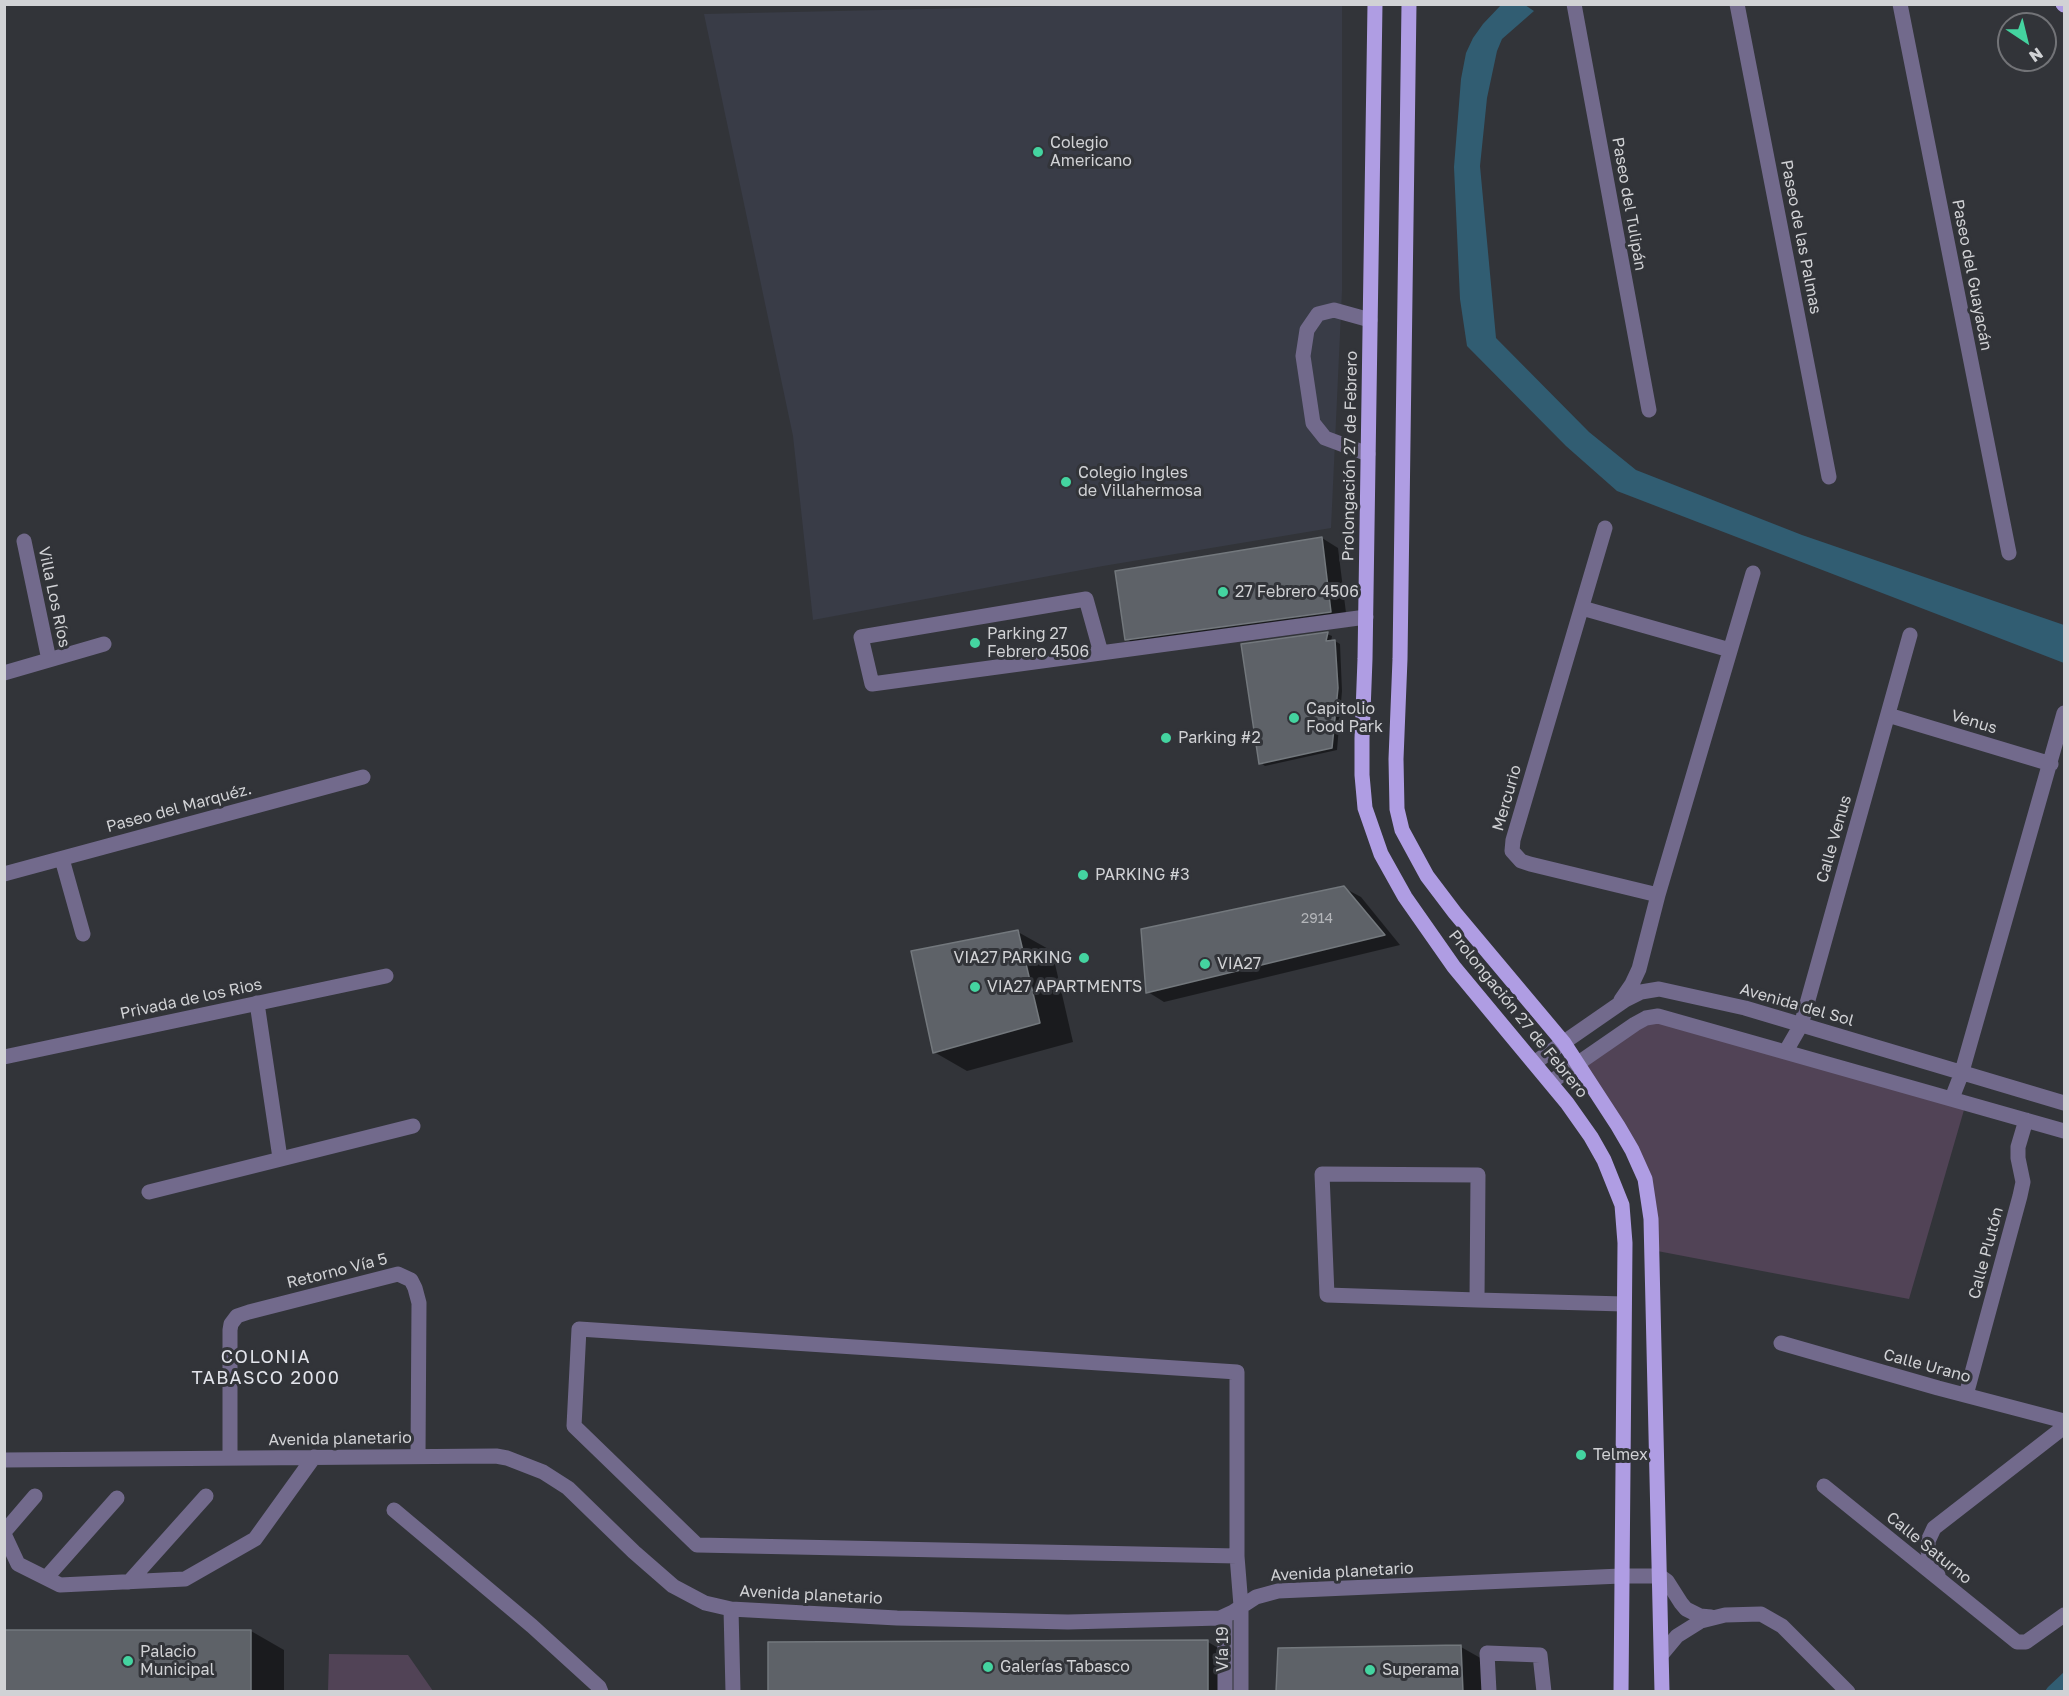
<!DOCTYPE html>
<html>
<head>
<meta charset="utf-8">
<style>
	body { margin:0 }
	#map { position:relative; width:2069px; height:1696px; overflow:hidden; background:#323439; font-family:"Golos Text",sans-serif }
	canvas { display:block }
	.frame { position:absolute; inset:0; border:6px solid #d1d2d5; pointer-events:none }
	.north { position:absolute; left:1997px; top:12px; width:60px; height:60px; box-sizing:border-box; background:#323439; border:2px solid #727377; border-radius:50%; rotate:145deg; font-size:16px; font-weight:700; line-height:24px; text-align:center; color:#d1d2d5 }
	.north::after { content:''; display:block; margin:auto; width:21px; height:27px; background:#44d4a0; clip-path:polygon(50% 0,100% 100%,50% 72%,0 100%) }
</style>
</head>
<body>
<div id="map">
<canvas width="2069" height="1696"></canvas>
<div class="frame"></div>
<div class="north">N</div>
</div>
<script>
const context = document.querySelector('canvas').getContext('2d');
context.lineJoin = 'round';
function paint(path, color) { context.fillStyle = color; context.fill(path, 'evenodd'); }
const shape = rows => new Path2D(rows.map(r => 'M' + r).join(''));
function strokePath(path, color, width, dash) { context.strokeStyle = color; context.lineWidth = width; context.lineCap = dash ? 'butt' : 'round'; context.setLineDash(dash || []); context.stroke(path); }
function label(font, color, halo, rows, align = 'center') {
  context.font = font + ' "Golos Text",sans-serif'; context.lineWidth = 6; context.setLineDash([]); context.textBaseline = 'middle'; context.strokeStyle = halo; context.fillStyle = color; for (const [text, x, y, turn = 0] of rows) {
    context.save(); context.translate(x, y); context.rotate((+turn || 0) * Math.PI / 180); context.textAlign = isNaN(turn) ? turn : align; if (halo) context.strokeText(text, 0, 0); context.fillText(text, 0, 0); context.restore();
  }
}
paint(shape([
	[1104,5,1342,5,1342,291,1331,528,1103,566,813,620,793,436,704,14]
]), '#393c47');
paint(shape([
	[1646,1018,1966,1103,1909,1299,1652,1250,1645,1179,1578,1064],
	[329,1654,408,1655,433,1691,328,1691]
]), '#514356');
paint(shape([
	[1501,5,1525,5,1534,11,1502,39,1497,51,1487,98,1480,166,1496,338,1589,432,1636,470,1802,535,2064,625,2064,663,1617,491,1566,446,1467,346,1460,299,1454,167,1461,79,1466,53,1473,38,1483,24],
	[2064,1672,2064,1691,2045,1691,2048,1687]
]), '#315d72');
paint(shape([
	[1322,538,1338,548,1347,621,1143,649,1127,639],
	[1327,634,1332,636,1331,642,1335,641,1340,644,1342,691,1337,750,1265,766,1261,763],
	[1344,888,1361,897,1400,945,1164,1002,1148,992],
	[1018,932,1052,951,1073,1042,967,1071,934,1052],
	[251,1631,284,1650,284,1692,6,1692],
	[1208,1642,1230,1655,1230,1692,769,1692],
	[1461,1647,1484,1660,1484,1692,1277,1692,1280,1650]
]), '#0007');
const building = shape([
	[1322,537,1331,612,1125,640,1115,571,1322,537],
	[1328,632,1326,641,1335,640,1338,688,1332,748,1259,764,1241,644,1328,632],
	[1344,886,1385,935,1146,993,1141,929,1344,886],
	[1018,930,1040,1023,933,1053,911,951,1018,930],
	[4,1630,251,1630,251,1692,4,1692,4,1630],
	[1208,1640,1208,1692,768,1692,768,1642,1208,1640],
	[1461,1645,1463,1692,1276,1692,1278,1648,1461,1645]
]);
paint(building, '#5e6268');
strokePath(building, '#73787d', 1.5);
strokePath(shape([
	[1574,4,1649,410],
	[1737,4,1829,477],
	[1900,4,2009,553],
	[1368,454,1325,438,1313,423,1303,356,1307,330,1318,314,1334,310,1370,320],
	[1605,528,1513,840,1512,851,1521,861,1530,864,1658,895],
	[24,541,49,660],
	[1582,608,1730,650],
	[1101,653,1086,599,861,637,872,684,1366,617],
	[4,673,104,644],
	[1888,715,2051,764],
	[62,859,83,934],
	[4,874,363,777],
	[1621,1000,1632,984,1639,969,1658,895,1753,573],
	[257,1003,280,1158],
	[1786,1051,1801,1025,1910,635],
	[4,1057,386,976],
	[1534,1063,1625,1000,1641,992,1659,989,1745,1008,2064,1103],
	[1551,1082,1635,1024,1646,1018,1658,1016,2064,1131],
	[1952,1098,1961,1075,2064,713],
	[149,1192,413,1126],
	[1477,1300,1478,1175,1322,1174,1327,1295,1477,1300,1624,1304],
	[1781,1343,1938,1388,2064,1421],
	[1966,1395,2020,1196,2023,1182,2018,1158,2018,1147,2026,1120],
	[230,1458,230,1330,231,1324,237,1316,249,1312,398,1274,411,1280,415,1288,419,1303,418,1456],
	[4,1460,496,1456,507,1458,543,1472,568,1488,634,1552,673,1586,705,1603,731,1609,897,1618,1068,1622,1220,1618,1233,1612,1256,1597,1278,1591,1621,1576,1660,1576,1667,1581,1681,1603,1686,1609,1700,1616,1711,1617],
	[1824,1486,2017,1642,2026,1642,2064,1615],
	[394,1510,532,1626,599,1687,601,1692],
	[4,1532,35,1496],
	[4,1534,18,1564,60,1585,185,1579,255,1539,314,1457],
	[1237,1556,697,1545,574,1426,579,1329,1237,1372,1237,1556,1241,1606,1241,1692],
	[1938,1575,1931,1562,1928,1551,1928,1541,1934,1528,2064,1427],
	[46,1578,117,1498],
	[129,1582,206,1496],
	[731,1609,733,1692],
	[1662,1654,1677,1636,1701,1621,1725,1615,1761,1614,1782,1626,1848,1692],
	[1225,1692,1225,1617],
	[1489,1692,1487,1653,1540,1655,1544,1692]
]), '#726a8c', 15);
strokePath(shape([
	[1375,4,1365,659,1362,738,1362,775,1365,808,1381,854,1405,897,1454,967,1567,1103,1591,1137,1604,1160,1622,1205,1625,1243,1621,1692],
	[1409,4,1400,659,1396,759,1397,809,1402,830,1427,876,1455,913,1564,1043,1618,1126,1632,1150,1645,1179,1651,1219,1662,1692],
	[2063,4,2064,5]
]), '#af9de3', 15);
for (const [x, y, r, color] of [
	[1038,152,6,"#44d4a0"],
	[1066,482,6,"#44d4a0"],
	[1223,592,6,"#44d4a0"],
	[975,643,6,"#44d4a0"],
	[1294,718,6,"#44d4a0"],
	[1166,738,6,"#44d4a0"],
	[1083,875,6,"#44d4a0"],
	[1084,958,6,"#44d4a0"],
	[1205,964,6,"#44d4a0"],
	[975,987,6,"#44d4a0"],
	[1581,1455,6,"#44d4a0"],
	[128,1661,6,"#44d4a0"],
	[988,1667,6,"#44d4a0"],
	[1370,1670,6,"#44d4a0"]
]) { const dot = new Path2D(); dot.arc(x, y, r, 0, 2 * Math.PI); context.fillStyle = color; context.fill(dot); strokePath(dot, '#323439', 2); }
label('14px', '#b4b6ba', null, [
	["2914",1317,919]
]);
label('16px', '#d1d2d5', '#323439', [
	["Colegio",1050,143],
	["Americano",1050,161],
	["Colegio Ingles",1078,473],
	["de Villahermosa",1078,491],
	["27 Febrero 4506",1235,592],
	["Parking 27",987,634],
	["Febrero 4506",987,652],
	["Capitolio",1306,709],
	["Food Park",1306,727],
	["Parking #2",1178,738],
	["PARKING #3",1095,875],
	["VIA27 PARKING",1072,958,"right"],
	["VIA27",1217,964],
	["VIA27 APARTMENTS",987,987],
	["Telmex",1593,1455],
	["Palacio",140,1652],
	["Municipal",140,1670],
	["Galerías Tabasco",1000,1667],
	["Superama",1382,1670]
], 'left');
label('16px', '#d1d2d5', '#323439', [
	["Paseo del Tulipán",1629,204,80],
	["Paseo de las Palmas",1801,237,79],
	["Paseo del Guayacán",1972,275,79],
	["Prolongación 27 de Febrero",1350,456,-89],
	["Villa Los Ríos",54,597,78],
	["Venus",1974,722,17],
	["Mercurio",1507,798,-74],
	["Paseo del Marquéz.",179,808,-15],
	["Calle Venus",1834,839,-74],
	["Privada de los Rios",191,999,-12],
	["Avenida del Sol",1797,1005,16],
	["Prolongación 27 de Febrero",1518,1014,51],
	["Calle Plutón",1986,1253,-75],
	["Retorno Vía 5",337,1271,-14],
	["Calle Urano",1927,1366,15],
	["Avenida planetario",340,1439,-1],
	["Calle Saturno",1929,1548,39],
	["Avenida planetario",1342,1572,-3],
	["Avenida planetario",811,1595,3],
	["Vía 19",1223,1649,-90]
]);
context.letterSpacing = '1.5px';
label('18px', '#e2e4eb', '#323439', [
	["COLONIA",266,1357],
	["TABASCO 2000",266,1378]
]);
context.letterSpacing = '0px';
</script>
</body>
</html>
